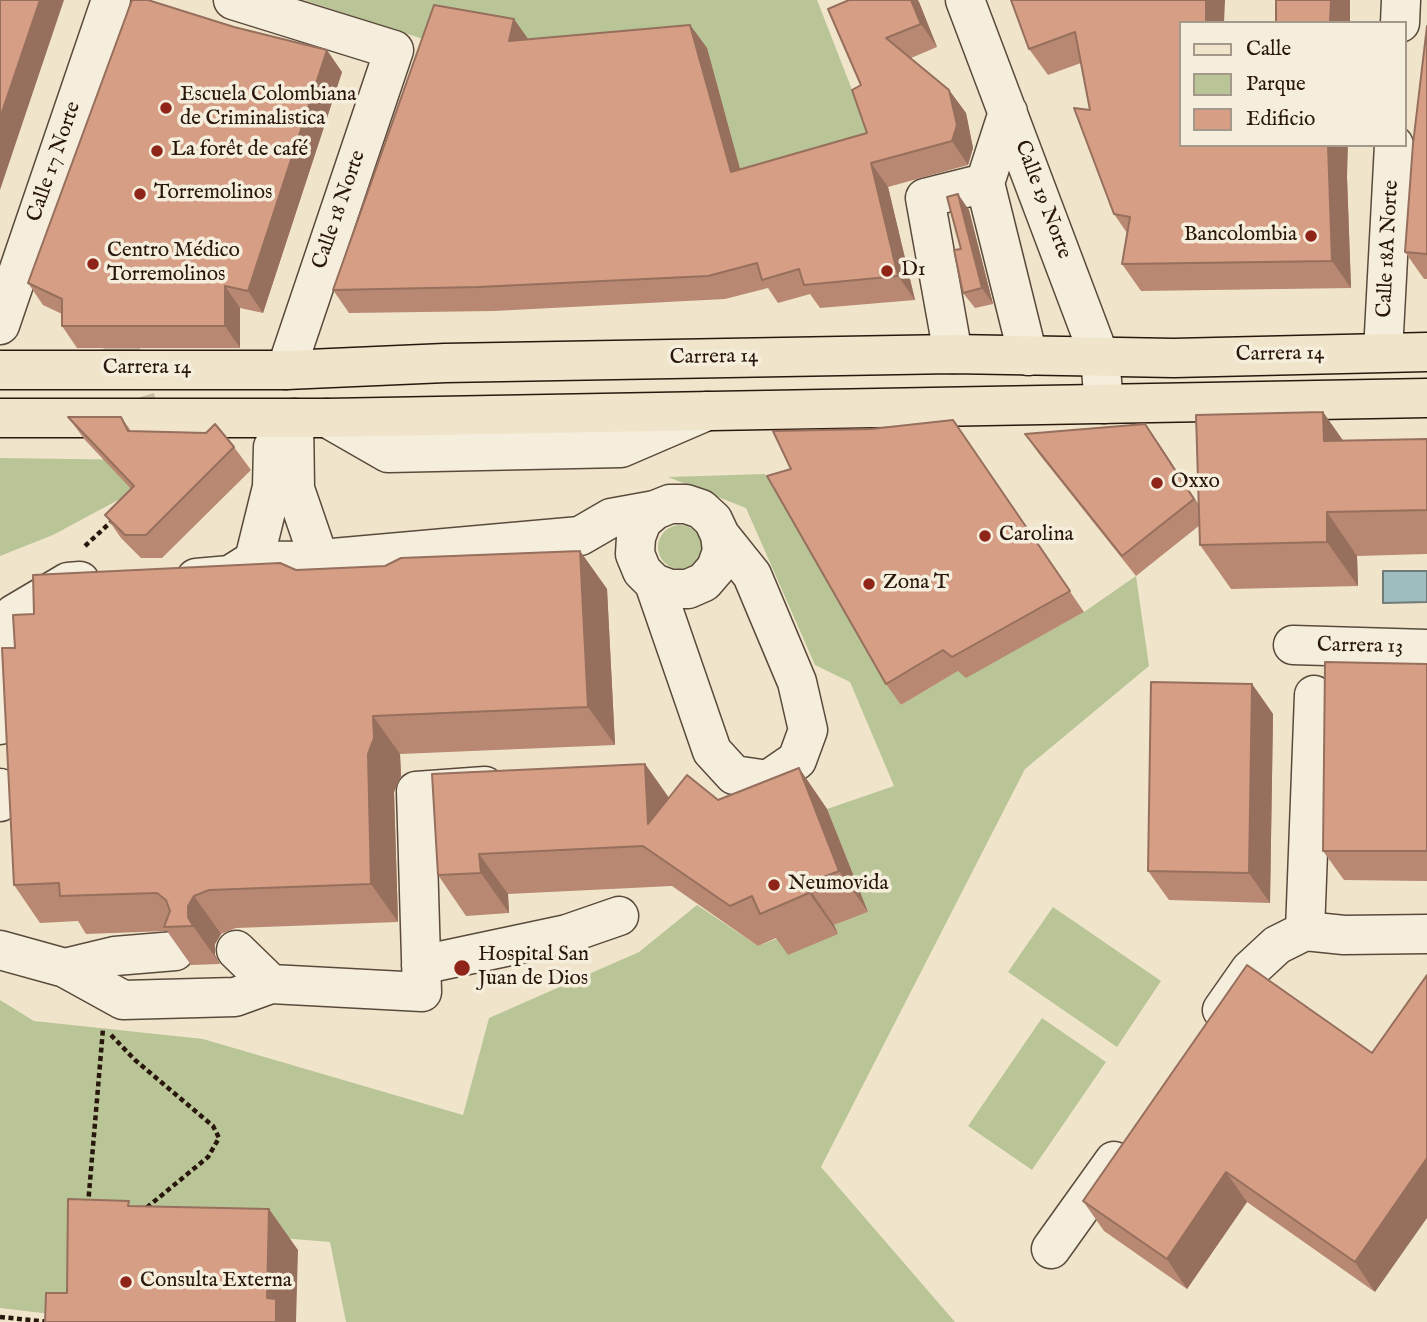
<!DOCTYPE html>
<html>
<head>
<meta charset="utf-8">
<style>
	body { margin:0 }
	#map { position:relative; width:1427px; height:1322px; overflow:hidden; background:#f0e5cb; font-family:"IM FELL English",serif }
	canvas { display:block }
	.legend { position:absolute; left:1179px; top:21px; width:228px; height:126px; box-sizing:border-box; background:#f5eedd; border:2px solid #a3988a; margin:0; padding:9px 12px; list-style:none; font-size:21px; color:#29170d }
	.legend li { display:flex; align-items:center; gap:14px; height:35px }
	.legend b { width:35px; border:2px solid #a3988a }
</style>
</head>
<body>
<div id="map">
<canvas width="1427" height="1322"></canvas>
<ul class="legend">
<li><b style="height:9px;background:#f0e5cb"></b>Calle</li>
<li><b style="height:19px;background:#b9c597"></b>Parque</li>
<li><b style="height:19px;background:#d69e85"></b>Edificio</li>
</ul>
</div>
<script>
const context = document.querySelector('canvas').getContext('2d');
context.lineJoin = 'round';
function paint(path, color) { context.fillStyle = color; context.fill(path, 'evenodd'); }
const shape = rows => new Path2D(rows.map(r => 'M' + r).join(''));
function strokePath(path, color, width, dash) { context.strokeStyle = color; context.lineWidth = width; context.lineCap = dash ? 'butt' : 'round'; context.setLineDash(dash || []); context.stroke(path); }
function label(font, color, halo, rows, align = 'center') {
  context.font = font + ' "IM FELL English",serif'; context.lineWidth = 7; context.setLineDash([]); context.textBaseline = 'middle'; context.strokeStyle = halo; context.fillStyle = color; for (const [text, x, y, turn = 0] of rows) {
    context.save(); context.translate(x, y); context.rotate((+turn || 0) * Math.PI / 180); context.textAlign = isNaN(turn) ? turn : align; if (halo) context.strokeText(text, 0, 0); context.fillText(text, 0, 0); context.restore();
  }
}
paint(shape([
	[304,0,817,0,874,146,747,195,426,40],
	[0,458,144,460,133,492,53,535,0,556],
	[765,474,901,705,958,671,1010,653,1084,612,1136,576,1149,666,1025,769,821,1167,955,1322,346,1322,330,1242,72,1221,68,1316,0,1308,0,1000,34,1021,203,1039,463,1115,489,1018,639,952,697,905,758,946,781,937,837,934,834,925,868,912,827,809,894,786,850,682,815,665,746,508,668,477],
	'658 547a22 22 0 1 1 44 0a22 22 0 1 1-44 0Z',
	[1053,907,1161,981,1117,1047,1008,972],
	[1042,1018,1106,1062,1032,1170,968,1126]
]), '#b9c597');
const water = shape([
	[1383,571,1427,571,1427,602,1383,603,1383,571]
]);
paint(water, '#9dbdbf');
strokePath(water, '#6f7b78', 2);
strokePath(shape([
	[119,344,151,449]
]), '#c8bca5', 38, [38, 19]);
const minor = shape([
	[233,0,394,50,286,370],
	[965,0,1100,358,1104,404],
	[1400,23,1401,0],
	[1008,112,985,183,1028,356],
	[0,325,111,0],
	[1383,352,1394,145],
	[953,354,925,198,985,183],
	[294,418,295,489,319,559],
	[327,418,388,453,621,448,707,411],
	[254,560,272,487,273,447],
	[196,578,230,575,254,560,299,561,580,536,611,518,655,510,670,504,686,504,701,509,713,520,720,535,722,551,716,568,704,582,688,589,670,589,654,583,642,571,635,554,636,537,642,521,655,510],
	[654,583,712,751,734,775,768,780,797,760,808,730,797,682,752,575,720,535],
	[1293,645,1427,649],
	[0,725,14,614,68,582,80,581],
	[0,788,0,802],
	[1305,931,1314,695],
	[0,950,65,968,123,1000,235,997,271,984,422,992,416,791,485,786],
	[236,950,271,984],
	[421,965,567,934,619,916],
	[65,968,115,956,175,951],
	[1222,1010,1250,970,1277,945,1305,931,1344,935,1427,934],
	[1051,1249,1114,1161]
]);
const major = shape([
	[0,370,286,370,445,363,953,354,1174,358,1427,352],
	[0,418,327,418,1427,398]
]);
strokePath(minor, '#5b4a3c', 41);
strokePath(major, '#29170d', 41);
strokePath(shape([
	[85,546,113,520],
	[111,1035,135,1060,213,1126,219,1138,208,1157,145,1209],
	[88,1205,103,1029],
	[0,1317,50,1322]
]), '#29170d', 4.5, [5, 3.5]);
strokePath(minor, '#f5eedd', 38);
strokePath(major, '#f0e5cb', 38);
paint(shape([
	[1011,0,1225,0,1180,145,1347,177,1351,288,1141,291,1122,264,1127,233,1114,214,1090,110,1081,63,1048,75,1029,49],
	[919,2,937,47,911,58,949,90,966,113,973,148,968,165,888,187,915,300,820,308,810,294,778,303,768,288,725,299,494,311,349,313,333,290,528,39,690,25,707,48,740,169,867,133,861,85,828,9],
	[1427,26,1427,279,1424,279,1405,252],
	[342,72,263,313,240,308,240,348,77,348,62,326,62,314,43,305,28,283],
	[969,210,993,304,975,308,963,293,961,249],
	[1323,412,1343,441,1427,439,1427,554,1357,556,1358,586,1231,589,1200,545,1200,525,1136,576,1039,454,1025,434,1159,444,1199,506],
	[68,417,121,417,131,431,234,447,251,470,162,558,141,558,121,538,105,515,131,489,85,440],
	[953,420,1084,612,966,678,958,671,901,705,886,684,791,469,871,429],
	[580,551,607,589,615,745,400,754,401,776,394,792,398,922,236,928,221,934,215,944,215,955,220,964,191,965,167,931,86,934,78,921,40,923,14,885,15,648,296,570,385,566],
	[1427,664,1427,881,1344,880,1323,851],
	[1252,684,1273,714,1270,903,1169,900,1148,871],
	[645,764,669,798,718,800,799,768,827,809,868,912,834,925,838,934,788,955,776,938,758,946,672,886,508,894,509,913,466,916,438,875],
	[1247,965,1375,1292,1247,1202,1187,1289,1104,1231,1083,1201]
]), '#b88872');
paint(shape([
	[40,0,64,0,0,190,0,118],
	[911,0,918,0,919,2,937,47,921,24],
	[1206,0,1225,0,1224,23,1206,23],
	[1331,0,1350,0,1350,23,1330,23],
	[514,19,531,43,509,41],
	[690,25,707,48,747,195,731,172],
	[327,50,342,72,263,313,248,291],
	[949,90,966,113,973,148,968,165,952,141],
	[1328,145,1348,145,1347,177,1351,288,1332,261],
	[871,163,888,187,915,300,898,276],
	[958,194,969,210,993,304,982,288],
	[225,286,240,308,240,348,225,326],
	[1323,412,1354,456,1324,441],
	[1145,424,1159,444,1208,519,1194,499],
	[1327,512,1357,556,1358,586,1327,542],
	[580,551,607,589,615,745,588,707],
	[1252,684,1273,714,1270,903,1249,873],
	[373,716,400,754,401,776,394,792,398,922,371,884,368,754],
	[645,764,674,805,648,824],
	[799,768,827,809,868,912,839,871],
	[479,854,508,894,509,913,481,873],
	[806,884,834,925,838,934,809,893],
	[194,896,221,934,215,944,215,955,220,964,193,926,188,917,188,906],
	[1427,1158,1427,1218,1375,1292,1355,1262],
	[1226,1172,1247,1202,1187,1289,1167,1259],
	[269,1209,298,1250,296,1322,276,1322,267,1298]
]), '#966f5d');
const building = shape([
	[0,0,40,0,0,118,0,0],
	[132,0,148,0,234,27,327,50,248,291,225,286,225,326,62,326,62,299,28,283,132,0],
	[849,0,911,0,921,24,886,38,949,90,957,125,952,141,871,163,898,276,804,285,799,269,762,280,757,263,708,276,478,287,333,290,434,5,514,19,509,41,690,25,731,172,867,133,852,90,861,85,828,9,849,0],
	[1011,0,1206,0,1206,23,1180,23,1180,145,1328,145,1332,261,1122,264,1130,217,1114,214,1074,108,1090,110,1075,32,1029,49,1011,0],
	[1276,0,1331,0,1330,23,1276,23,1276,0],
	[1427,26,1427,254,1405,252,1413,144,1427,26],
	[958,194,982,288,963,293,954,250,961,249,947,197,958,194],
	[1323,412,1324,441,1427,439,1427,510,1327,512,1327,542,1200,545,1196,415,1323,412],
	[68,417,121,417,128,431,206,433,215,424,234,447,146,535,125,535,105,515,134,486,68,417],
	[953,420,1070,591,952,657,943,650,886,684,767,476,791,469,773,431,871,429,953,420],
	[1145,424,1194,499,1122,556,1025,434,1145,424],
	[580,551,588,707,373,716,374,738,368,754,371,884,209,890,194,896,188,906,188,917,193,926,164,927,170,911,166,900,157,893,60,896,59,883,14,885,2,648,15,648,13,615,34,614,33,575,280,563,296,570,385,566,401,558,580,551],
	[1325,662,1427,664,1427,851,1323,851,1325,662],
	[1151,682,1252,684,1249,873,1148,871,1151,682],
	[645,764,648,824,687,775,718,800,799,768,839,871,806,884,809,893,760,914,752,896,730,906,643,846,479,854,481,873,438,875,432,774,645,764],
	[1247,965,1372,1053,1427,975,1427,1158,1355,1262,1226,1172,1167,1259,1083,1201,1247,965],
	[68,1199,129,1201,128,1206,269,1209,267,1298,276,1299,276,1322,45,1322,46,1293,67,1293,68,1199]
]);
paint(building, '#d69e85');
strokePath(building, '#966f5d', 2);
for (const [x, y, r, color] of [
	[166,108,7,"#8f2418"],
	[157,151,7,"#8f2418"],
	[140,194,7,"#8f2418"],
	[1311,236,7,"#8f2418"],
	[93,264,7,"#8f2418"],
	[887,271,7,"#8f2418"],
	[1157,483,7,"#8f2418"],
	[985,536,7,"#8f2418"],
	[869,584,7,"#8f2418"],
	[774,885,7,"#8f2418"],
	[462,968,9,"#8f2418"],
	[126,1282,7,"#8f2418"]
]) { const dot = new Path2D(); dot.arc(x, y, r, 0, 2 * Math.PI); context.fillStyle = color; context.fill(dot); strokePath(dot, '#f5eedd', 2.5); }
label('21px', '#29170d', '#f5eedd', [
	["Escuela Colombiana",180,96],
	["de Criminalistica",180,120],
	["La forêt de café",171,151],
	["Torremolinos",154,194],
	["Bancolombia",1297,236,"right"],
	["Centro Médico",107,252],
	["Torremolinos",107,276],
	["D1",901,271],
	["Oxxo",1171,483],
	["Carolina",999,536],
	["Zona T",883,584],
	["Neumovida",788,885],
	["Hospital San",478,956],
	["Juan de Dios",478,980],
	["Consulta Externa",140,1282]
], 'left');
label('21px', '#29170d', '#f5eedd', [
	["Calle 17 Norte",55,162,-71],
	["Calle 19 Norte",1042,200,69],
	["Calle 18 Norte",340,210,-71],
	["Calle 18A Norte",1389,249,-87],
	["Carrera 14",1280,355,-1],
	["Carrera 14",714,358,-1],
	["Carrera 14",147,369],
	["Carrera 13",1360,647,1]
]);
</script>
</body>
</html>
